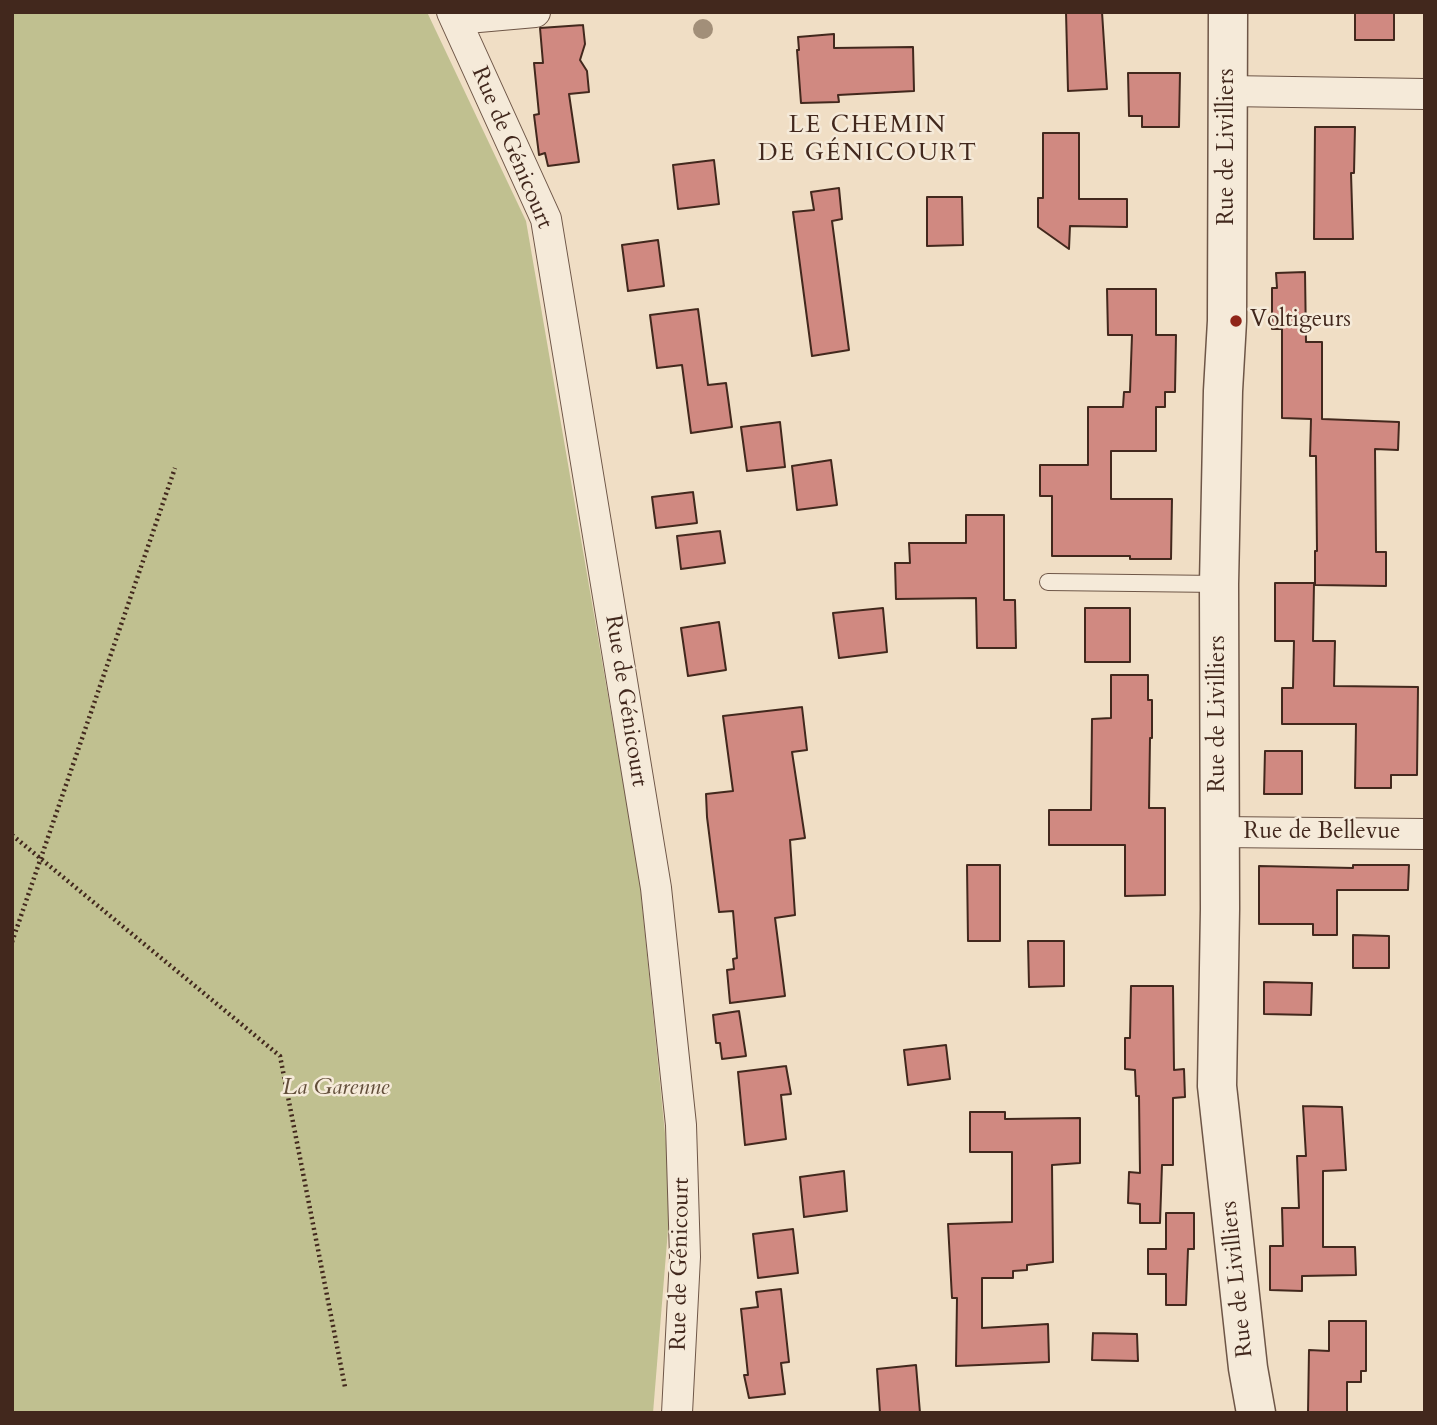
<!DOCTYPE html>
<html>
<head>
<meta charset="utf-8">
<style>
	body { margin:0 }
	#map { position:relative; width:1437px; height:1425px; overflow:hidden; background:#f0dec5; font-family:Cardo,serif }
	canvas { display:block }
	.frame { position:absolute; inset:0; border:14px solid #42281d; pointer-events:none }
</style>
</head>
<body>
<div id="map">
<canvas width="1437" height="1425"></canvas>
<div class="frame"></div>
</div>
<script>
const context = document.querySelector('canvas').getContext('2d');
context.lineJoin = 'round';
function paint(path, color) { context.fillStyle = color; context.fill(path, 'evenodd'); }
const shape = rows => new Path2D(rows.map(r => 'M' + r).join(''));
function strokePath(path, color, width, dash) { context.strokeStyle = color; context.lineWidth = width; context.lineCap = dash ? 'butt' : 'round'; context.setLineDash(dash || []); context.stroke(path); }
function label(font, color, halo, rows, align = 'center') {
  context.font = font + ' Cardo,serif'; context.lineWidth = 5; context.setLineDash([]); context.textBaseline = 'middle'; context.strokeStyle = halo; context.fillStyle = color; for (const [text, x, y, turn = 0] of rows) {
    context.save(); context.translate(x, y); context.rotate((+turn || 0) * Math.PI / 180); context.textAlign = isNaN(turn) ? turn : align; if (halo) context.strokeText(text, 0, 0); context.fillText(text, 0, 0); context.restore();
  }
}
paint(shape([
	[12,12,427,12,526,221,639,875,671,1193,653,1413,12,1413]
]), '#c0c090');
const building = shape([
	[1066,12,1102,12,1107,89,1068,91,1066,12],
	[1355,12,1394,12,1394,40,1355,40,1355,12],
	[583,25,585,44,580,60,587,71,589,92,569,94,579,162,548,166,545,153,539,155,534,115,539,114,534,63,543,63,540,28,583,25],
	[834,34,834,48,913,47,914,91,838,95,839,102,801,103,797,50,799,50,798,37,834,34],
	[1128,73,1180,73,1179,127,1142,127,1142,116,1129,116,1128,73],
	[1315,127,1355,127,1354,173,1351,173,1353,239,1314,239,1315,127],
	[1043,133,1079,133,1079,199,1127,199,1127,227,1070,226,1069,249,1038,227,1038,198,1043,198,1043,133],
	[714,160,719,204,678,209,673,165,714,160],
	[839,188,842,219,832,221,849,350,812,356,793,212,814,210,811,192,839,188],
	[927,197,962,197,963,245,927,246,927,197],
	[658,240,664,286,628,291,622,245,658,240],
	[1305,272,1306,342,1322,342,1322,419,1399,422,1398,450,1375,449,1376,552,1386,552,1386,586,1315,585,1315,551,1317,551,1316,456,1310,456,1311,419,1282,418,1282,329,1272,329,1272,288,1277,288,1276,273,1305,272],
	[1107,289,1156,289,1156,335,1176,335,1175,392,1165,392,1165,407,1156,407,1156,451,1111,451,1111,499,1172,499,1171,559,1130,559,1130,556,1052,556,1052,496,1040,496,1040,465,1088,465,1088,407,1123,407,1124,392,1130,392,1132,335,1108,335,1107,289],
	[698,309,708,385,726,383,732,427,691,433,682,365,657,368,650,315,698,309],
	[780,422,785,467,747,471,741,427,780,422],
	[831,460,837,505,797,510,792,466,831,460],
	[693,492,697,523,656,528,652,497,693,492],
	[966,515,1004,515,1004,600,1015,600,1016,648,977,648,976,598,896,599,895,563,910,563,909,543,966,543,966,515],
	[720,531,725,563,681,569,677,536,720,531],
	[1275,583,1314,583,1313,641,1335,641,1334,686,1418,687,1417,775,1391,775,1391,788,1355,788,1356,724,1282,724,1282,688,1293,688,1294,641,1275,641,1275,583],
	[883,608,887,652,839,658,833,613,883,608],
	[1085,608,1130,608,1130,662,1085,662,1085,608],
	[719,622,726,670,688,676,681,628,719,622],
	[1111,675,1148,675,1148,700,1152,700,1152,738,1150,738,1149,808,1165,808,1165,895,1125,896,1125,845,1049,845,1049,810,1091,810,1092,719,1111,718,1111,675],
	[802,707,807,750,792,752,805,838,790,840,795,915,775,918,785,996,730,1003,727,970,734,969,733,959,737,958,733,911,719,912,707,817,706,794,733,791,723,716,802,707],
	[1265,751,1302,751,1302,794,1264,794,1265,751],
	[967,865,1000,865,1000,941,968,941,967,865],
	[1353,865,1409,865,1408,890,1337,890,1337,935,1313,935,1313,924,1259,924,1259,866,1353,868,1353,865],
	[1353,935,1389,936,1389,968,1353,968,1353,935],
	[1028,941,1064,941,1064,986,1029,987,1028,941],
	[1264,982,1312,983,1311,1015,1264,1014,1264,982],
	[1131,986,1173,986,1174,1070,1184,1069,1185,1097,1173,1098,1173,1165,1162,1165,1160,1223,1140,1223,1140,1204,1128,1203,1129,1172,1140,1173,1139,1096,1136,1096,1135,1070,1125,1069,1125,1038,1130,1038,1131,986],
	[739,1011,746,1056,722,1059,720,1043,716,1043,713,1015,739,1011],
	[946,1045,950,1079,908,1085,904,1050,946,1045],
	[786,1066,791,1094,781,1095,786,1139,745,1145,738,1072,786,1066],
	[1303,1106,1342,1107,1346,1170,1323,1171,1323,1247,1355,1247,1356,1275,1302,1276,1302,1291,1270,1290,1270,1246,1283,1246,1282,1208,1299,1208,1297,1156,1306,1156,1303,1106],
	[970,1112,1005,1112,1005,1119,1080,1118,1080,1163,1052,1165,1053,1262,1027,1265,1027,1270,1013,1271,1013,1278,982,1278,982,1328,1048,1324,1049,1362,956,1366,957,1298,952,1298,948,1224,1012,1222,1012,1152,970,1152,970,1112],
	[844,1171,847,1211,804,1217,800,1177,844,1171],
	[1166,1213,1194,1213,1194,1249,1188,1249,1186,1305,1166,1305,1166,1274,1148,1274,1148,1249,1166,1249,1166,1213],
	[793,1229,798,1273,758,1278,753,1234,793,1229],
	[781,1289,789,1362,781,1363,785,1394,749,1398,744,1375,748,1375,741,1309,758,1307,756,1292,781,1289],
	[1329,1321,1366,1321,1366,1371,1361,1371,1361,1382,1347,1382,1347,1413,1308,1413,1309,1350,1329,1351,1329,1321],
	[1093,1333,1137,1334,1138,1361,1092,1360,1093,1333],
	[916,1365,920,1413,880,1413,877,1369,916,1365]
]);
paint(building, '#d08981');
strokePath(building, '#42281d', 2);
const service = shape([
	[1048,582,1219,584]
]);
const minor = shape([
	[452,12,546,219,656,888,681,1125,685,1257,677,1413],
	[456,19,535,12],
	[1227,91,1425,94],
	[1218,832,1425,834]
]);
const tertiary = shape([
	[1228,12,1227,321,1223,391,1219,584,1220,909,1217,1086,1248,1368,1256,1413]
]);
strokePath(service, '#6e5647', 18);
strokePath(minor, '#6e5647', 32);
strokePath(tertiary, '#6e5647', 41);
strokePath(shape([
	[12,835,280,1056,345,1387],
	[12,942,175,468]
]), '#42281d', 4.5, [2, 3.5]);
strokePath(service, '#f5ead9', 16);
strokePath(minor, '#f5ead9', 30);
strokePath(tertiary, '#f5ead9', 38);
context.fillStyle = '#a28f79';
for (const [x, y] of [
	[703,29]
]) { context.beginPath(); context.arc(x, y, 10, 0, 2 * Math.PI); context.fill(); }
for (const [x, y, r, color] of [
	[1236,321,7,"#8f2418"]
]) { const dot = new Path2D(); dot.arc(x, y, r, 0, 2 * Math.PI); context.fillStyle = color; context.fill(dot); strokePath(dot, '#f5ead9', 2.5); }
label('23px', '#42281d', '#f5ead9', [
	["Rue de Livilliers",1228,147,-90],
	["Rue de Génicourt",511,148,67],
	["Rue de Génicourt",625,701,81],
	["Rue de Livilliers",1219,714,-90],
	["Rue de Bellevue",1322,833],
	["Rue de Génicourt",681,1264,-89],
	["Rue de Livilliers",1238,1279,-96]
]);
label('23px', '#42281d', '#f5ead9', [
	["Voltigeurs",1250,321]
], 'left');
label('italic 23px', '#624e3a', '#f5ead9', [
	["La Garenne",336,1089]
]);
context.letterSpacing = '2px';
label('24px', '#42281d', '#f5ead9', [
	["LE CHEMIN",868,126],
	["DE GÉNICOURT",868,154]
]);
context.letterSpacing = '0px';
</script>
</body>
</html>
